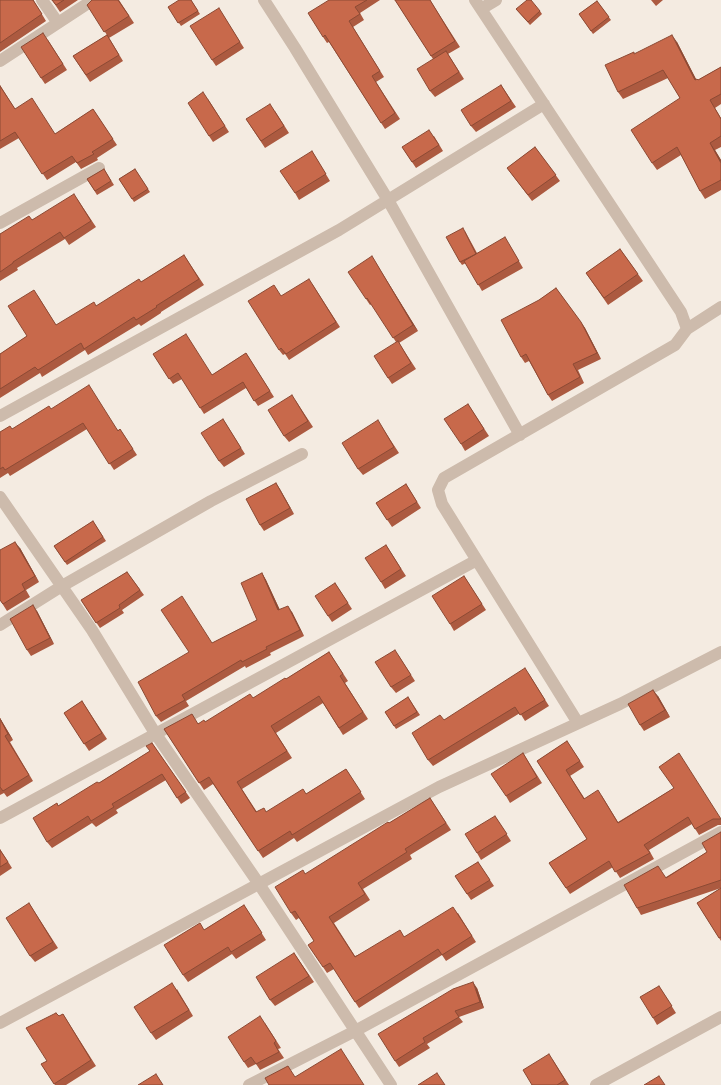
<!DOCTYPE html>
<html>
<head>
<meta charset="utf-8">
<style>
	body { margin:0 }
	canvas { display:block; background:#f4ebe1 }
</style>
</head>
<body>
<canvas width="721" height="1085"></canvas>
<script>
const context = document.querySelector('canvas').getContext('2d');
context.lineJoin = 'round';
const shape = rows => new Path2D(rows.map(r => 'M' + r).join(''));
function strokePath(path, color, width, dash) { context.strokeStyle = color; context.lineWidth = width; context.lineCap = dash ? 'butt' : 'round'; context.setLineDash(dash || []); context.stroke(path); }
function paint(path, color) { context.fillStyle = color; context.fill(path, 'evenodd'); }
strokePath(shape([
	[42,0,58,23],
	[264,0,295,48,388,200,520,435],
	[475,0,681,312,687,329,675,345,444,478,438,490,442,504,578,723],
	[481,9,496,0],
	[0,61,93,0],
	[0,223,99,168],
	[687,329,721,307],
	[0,416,339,230,544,104],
	[0,497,92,630,155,733,259,884,391,1085],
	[0,625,62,586,211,501,302,454],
	[0,818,477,560],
	[0,1023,439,787,620,704,721,652],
	[249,1085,355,1031,721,832],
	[596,1085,721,1017]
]), '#cdbbac', 12);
paint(shape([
	[0,0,34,0,34,1,46,21,0,52],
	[52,0,78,0,60,12],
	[119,0,134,23,109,38,123,61,90,82,73,56,107,35,87,5],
	[191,0,200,14,181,26,168,7],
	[329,0,380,0,360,13,364,20,353,27,384,77,376,82,400,119,385,129,329,42,327,43,323,37],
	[395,0,430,0,460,47,448,54,464,79,435,97,430,91,433,59],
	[651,0,663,0,656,6],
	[597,1,611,20,593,34,579,14],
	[516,9,540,11,542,14,530,25],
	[223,15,244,48,216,66,212,60],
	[48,40,67,70,45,84,41,78],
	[677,42,696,79,698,80,721,67,721,104,715,108,721,118,721,147,715,150,721,160,721,190,705,199,700,191,681,155,657,170,652,163,680,98,668,78,623,99,618,92,635,54],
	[0,85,15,109,55,134,93,109,117,145,97,158,98,160,81,169,76,162,47,180,19,138,0,149],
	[501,85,516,107,476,132,471,126],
	[208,99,229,132,213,142,209,136],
	[275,111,289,133,265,148,246,119],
	[434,136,443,151,416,168,402,147],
	[535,147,560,181,532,201,507,168],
	[312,151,330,181,299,200,295,193],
	[104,169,114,185,97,195,87,179],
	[135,169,150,192,134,202,119,179],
	[78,200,96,227,69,245,65,239,17,268,18,270,0,281,0,234],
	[465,231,477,253,509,244,523,268,482,291,466,263,462,265,460,262],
	[620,249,643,281,608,305,586,273],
	[184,255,204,285,161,312,161,313,141,326,139,324,88,355,85,350,42,377,40,373,0,398,0,354,27,336,38,296,56,325,97,306,141,282],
	[376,263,418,331,399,343,416,369,392,384,388,378,396,342,372,304,370,305,366,299],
	[313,285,340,327,289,360,285,354,283,355,279,350,282,296],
	[556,288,585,328,601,359,578,370,584,383,552,401,548,395,529,361,525,363,521,357,539,300],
	[246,353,274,397,258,406,246,388,204,414,182,379,173,384,153,354,212,375],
	[296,401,313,427,289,442,284,436],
	[468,404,489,436,465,451,461,444],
	[51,409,118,430,120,429,137,455,114,470,87,429,10,476,8,473,0,478,0,432,12,429],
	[223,419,245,454,224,467,219,461],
	[382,427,399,453,363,475,358,469],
	[276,483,294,514,264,531,260,525],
	[406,484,421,508,392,527,376,503],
	[93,521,106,541,67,565,54,546],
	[386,545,406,576,385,589,381,582],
	[20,548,39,582,26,590,30,597,7,611,0,600],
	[127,572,144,595,122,610,124,613,100,628,81,600],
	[262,573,266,580,280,610,292,612,304,636,270,653,271,655,246,668,245,666,186,701,189,706,161,722,156,716,189,652,212,643,257,620],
	[464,576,486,610,454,631,450,624],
	[335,583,352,609,332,622,328,616],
	[37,611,54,644,31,656,27,650],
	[329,652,348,681,345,683,368,719,343,735,323,703,276,733,292,758,242,789,257,812,267,812,306,794,346,769,365,799,297,842,294,838,263,858,213,784,204,790,164,729,205,722,253,698,286,679],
	[399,656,415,681,396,693,391,687],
	[529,674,549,706,525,721,520,713,433,766,428,760,444,720],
	[658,696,670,717,644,731,640,725],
	[408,697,420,715,396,729,385,712],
	[82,701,107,739,89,751,64,713],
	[0,718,13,740,10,742,33,781,7,797,4,793,0,795],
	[567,741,584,767,570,776,585,799,602,796,618,822,674,788,721,819,721,825,718,825,699,835,692,824,649,850,654,859,620,878,613,867,570,894,549,863,587,839,537,761],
	[152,743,190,798,181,804,166,780,116,810,118,813,96,827,92,823,52,848,47,842,58,806,99,783,150,751],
	[523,753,542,783,510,803,506,796],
	[430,798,451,830,410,855,412,859,363,889,370,900,334,923,355,956,404,937,458,913,476,942,446,961,442,955,359,1008,334,969,327,973,323,967,314,941,299,918,296,920,291,913,306,874],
	[495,816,511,841,481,860,477,853],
	[721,832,721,941,697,903,721,888,641,915,637,908,666,877,707,852],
	[0,849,12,868,0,876],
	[478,862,494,886,471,900,455,876],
	[29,903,58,948,35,962,30,956],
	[244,905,266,940,236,959,232,954,188,982,183,975,204,930],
	[294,953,314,982,275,1006,270,1000],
	[659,986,676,1013,657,1025,653,1018],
	[477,988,484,1008,459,1017,463,1022,427,1044,430,1048,399,1067,395,1061],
	[177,989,193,1016,156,1040,151,1033],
	[63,1014,96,1066,66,1085,55,1085,41,1064,47,1061,59,1016],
	[265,1023,281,1048,278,1049,284,1058,260,1070,256,1064,248,1068,244,1062],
	[553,1060,569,1085,532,1085]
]), '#ac5a40');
paint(shape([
	[672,35,677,42,700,87,695,80],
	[710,143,715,150,721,160,721,163],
	[372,256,376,263,418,331,413,325],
	[581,322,585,328,601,359,597,353],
	[276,483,280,489,294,514,290,508],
	[15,542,20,548,39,582,35,576],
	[262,573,266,580,283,617,278,610],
	[33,605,37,611,54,644,50,638],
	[288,606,292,612,304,636,300,630],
	[653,690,658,696,670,717,665,710],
	[0,718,13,740,8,734,0,719],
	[473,982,477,988,484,1008,480,1002]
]), '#8c4a34');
const building = shape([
	[0,0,33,0,42,14,0,43,0,0],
	[52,0,64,0,56,5,52,0],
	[92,0,118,0,129,16,104,32,87,5,92,0],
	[179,0,191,0,198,11,178,23,168,7,179,0],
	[329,0,367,0,355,7,360,14,349,21,380,71,372,76,395,113,381,123,325,35,323,37,308,13,329,0],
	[395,0,430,0,455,41,431,56,395,0],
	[527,0,531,0,540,11,528,22,516,9,527,0],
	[597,1,609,17,591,31,579,14,597,1],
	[219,8,240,42,212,60,190,26,219,8],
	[43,33,63,64,41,78,21,47,43,33],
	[107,35,119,55,86,75,73,56,107,35],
	[672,35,695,80,697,79,698,80,721,67,721,94,710,100,721,119,721,136,710,143,721,163,721,180,700,191,677,147,652,163,631,130,680,98,663,70,618,92,605,65,634,52,634,54,672,35],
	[446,51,459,72,430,91,417,69,446,51],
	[501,85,511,101,471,126,461,110,501,85],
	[0,86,15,109,32,98,55,134,93,109,113,139,92,152,94,154,77,163,72,156,42,174,15,132,0,141,0,86],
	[203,92,225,126,209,136,188,103,203,92],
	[270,104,284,126,261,141,246,119,270,104],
	[429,130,439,145,412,162,402,147,429,130],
	[535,147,556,175,528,195,507,168,535,147],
	[312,151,326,174,295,193,280,171,312,151],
	[104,169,111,181,95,191,87,179,104,169],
	[135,169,148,189,132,199,119,179,135,169],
	[74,194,91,221,64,238,60,232,13,262,13,263,0,272,0,234,29,216,32,220,74,194],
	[463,228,476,254,460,262,446,237,463,228],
	[505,237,519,261,478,285,464,261,505,237],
	[620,249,638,274,604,298,586,273,620,249],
	[184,255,199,279,156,306,157,307,136,320,134,317,84,349,81,343,38,370,35,367,0,389,0,354,27,336,8,306,34,290,56,325,94,302,96,306,139,279,141,282,184,255],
	[372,256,413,325,393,338,367,298,366,299,348,272,372,256],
	[309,279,336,322,286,354,281,348,279,350,248,301,274,285,281,296,309,279],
	[556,288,581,322,597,353,573,364,580,377,548,395,526,354,521,357,501,320,539,300,556,288],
	[186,334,212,375,246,353,270,391,254,401,243,382,200,408,178,373,169,379,153,354,186,334],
	[398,341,411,363,388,378,374,356,398,341],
	[89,385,118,431,120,429,133,449,109,464,83,423,5,470,3,467,0,469,0,432,10,426,12,429,49,406,51,409,89,385],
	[292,395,308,421,284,436,268,410,292,395],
	[468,404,484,429,461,444,444,419,468,404],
	[223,419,241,448,219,461,201,433,223,419],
	[378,420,394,447,358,469,342,443,378,420],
	[276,483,290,508,260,525,246,499,276,483],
	[406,484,417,502,387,520,376,503,406,484],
	[93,521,103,537,65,562,54,546,93,521],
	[15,542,35,576,22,584,25,590,3,604,0,600,0,550,15,542],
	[386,545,401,569,381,582,365,558,386,545],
	[127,572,140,590,119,605,120,608,96,623,81,600,127,572],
	[262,573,278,610,288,606,300,630,266,647,267,649,242,662,241,660,182,695,185,700,156,716,138,682,189,652,161,610,182,596,212,643,257,620,241,583,262,573],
	[464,576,482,604,450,624,432,596,464,576],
	[335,583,348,603,328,616,315,596,335,583],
	[33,605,50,638,27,650,10,619,33,605],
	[395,650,411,675,391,687,375,662,395,650],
	[329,652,343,674,340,676,363,712,339,728,319,696,271,726,287,751,237,782,256,812,264,808,266,812,303,789,306,794,346,769,361,792,292,835,290,831,258,851,209,777,199,783,164,729,192,714,198,724,204,720,205,722,250,694,253,698,285,678,286,679,329,652],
	[525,668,545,700,520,715,515,707,428,760,412,733,440,715,444,720,525,668],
	[653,690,665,710,640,725,628,704,653,690],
	[408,697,417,712,394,726,385,712,408,697],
	[82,701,102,733,84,744,64,713,82,701],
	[0,719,8,734,5,736,29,775,3,791,0,787,0,719],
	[567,741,580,761,566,770,584,799,598,790,618,823,674,788,659,767,679,753,721,819,713,819,695,829,688,817,644,845,650,853,615,872,609,861,566,888,549,863,587,839,537,761,567,741],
	[152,743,186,792,177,798,162,774,112,804,114,807,91,821,88,816,47,842,33,818,57,803,58,806,97,782,99,783,150,751,146,746,152,743],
	[523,753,537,777,506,796,491,774,523,753],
	[430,798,446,823,405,849,407,852,358,883,365,894,329,917,355,957,400,930,404,937,453,907,472,936,442,955,438,949,355,1002,330,963,323,967,308,945,314,941,295,911,291,913,275,887,303,870,305,874,388,822,389,823,430,798],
	[495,816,507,834,477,853,465,834,495,816],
	[721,832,721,880,637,908,624,885,658,866,666,878,707,852,702,843,721,832],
	[0,850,8,862,0,867,0,850],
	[478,862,490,880,467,894,455,876,478,862],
	[721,888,721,937,719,938,697,903,721,888],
	[29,903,53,942,30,956,6,918,29,903],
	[244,905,262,933,231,952,228,947,183,975,164,945,200,923,204,930,244,905],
	[294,953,309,976,270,1000,256,977,294,953],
	[473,982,480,1002,455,1011,459,1017,423,1038,425,1042,395,1061,378,1034,453,989,473,982],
	[172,983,189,1010,151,1033,134,1007,172,983],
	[659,986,672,1006,653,1018,640,997,659,986],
	[56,1013,59,1016,63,1014,91,1060,54,1084,41,1064,47,1061,26,1028,56,1013],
	[260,1016,276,1041,274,1043,279,1052,256,1064,251,1057,244,1062,228,1037,260,1016],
	[341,1049,364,1085,269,1085,265,1078,288,1066,295,1077,341,1049],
	[549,1054,565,1080,557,1085,532,1085,523,1070,549,1054],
	[437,1073,445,1085,418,1085,437,1073],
	[156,1074,163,1085,138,1085,156,1074],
	[659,1076,665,1085,644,1085,659,1076]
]);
paint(building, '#c8694b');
strokePath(building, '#8c4a34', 1);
</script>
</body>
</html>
